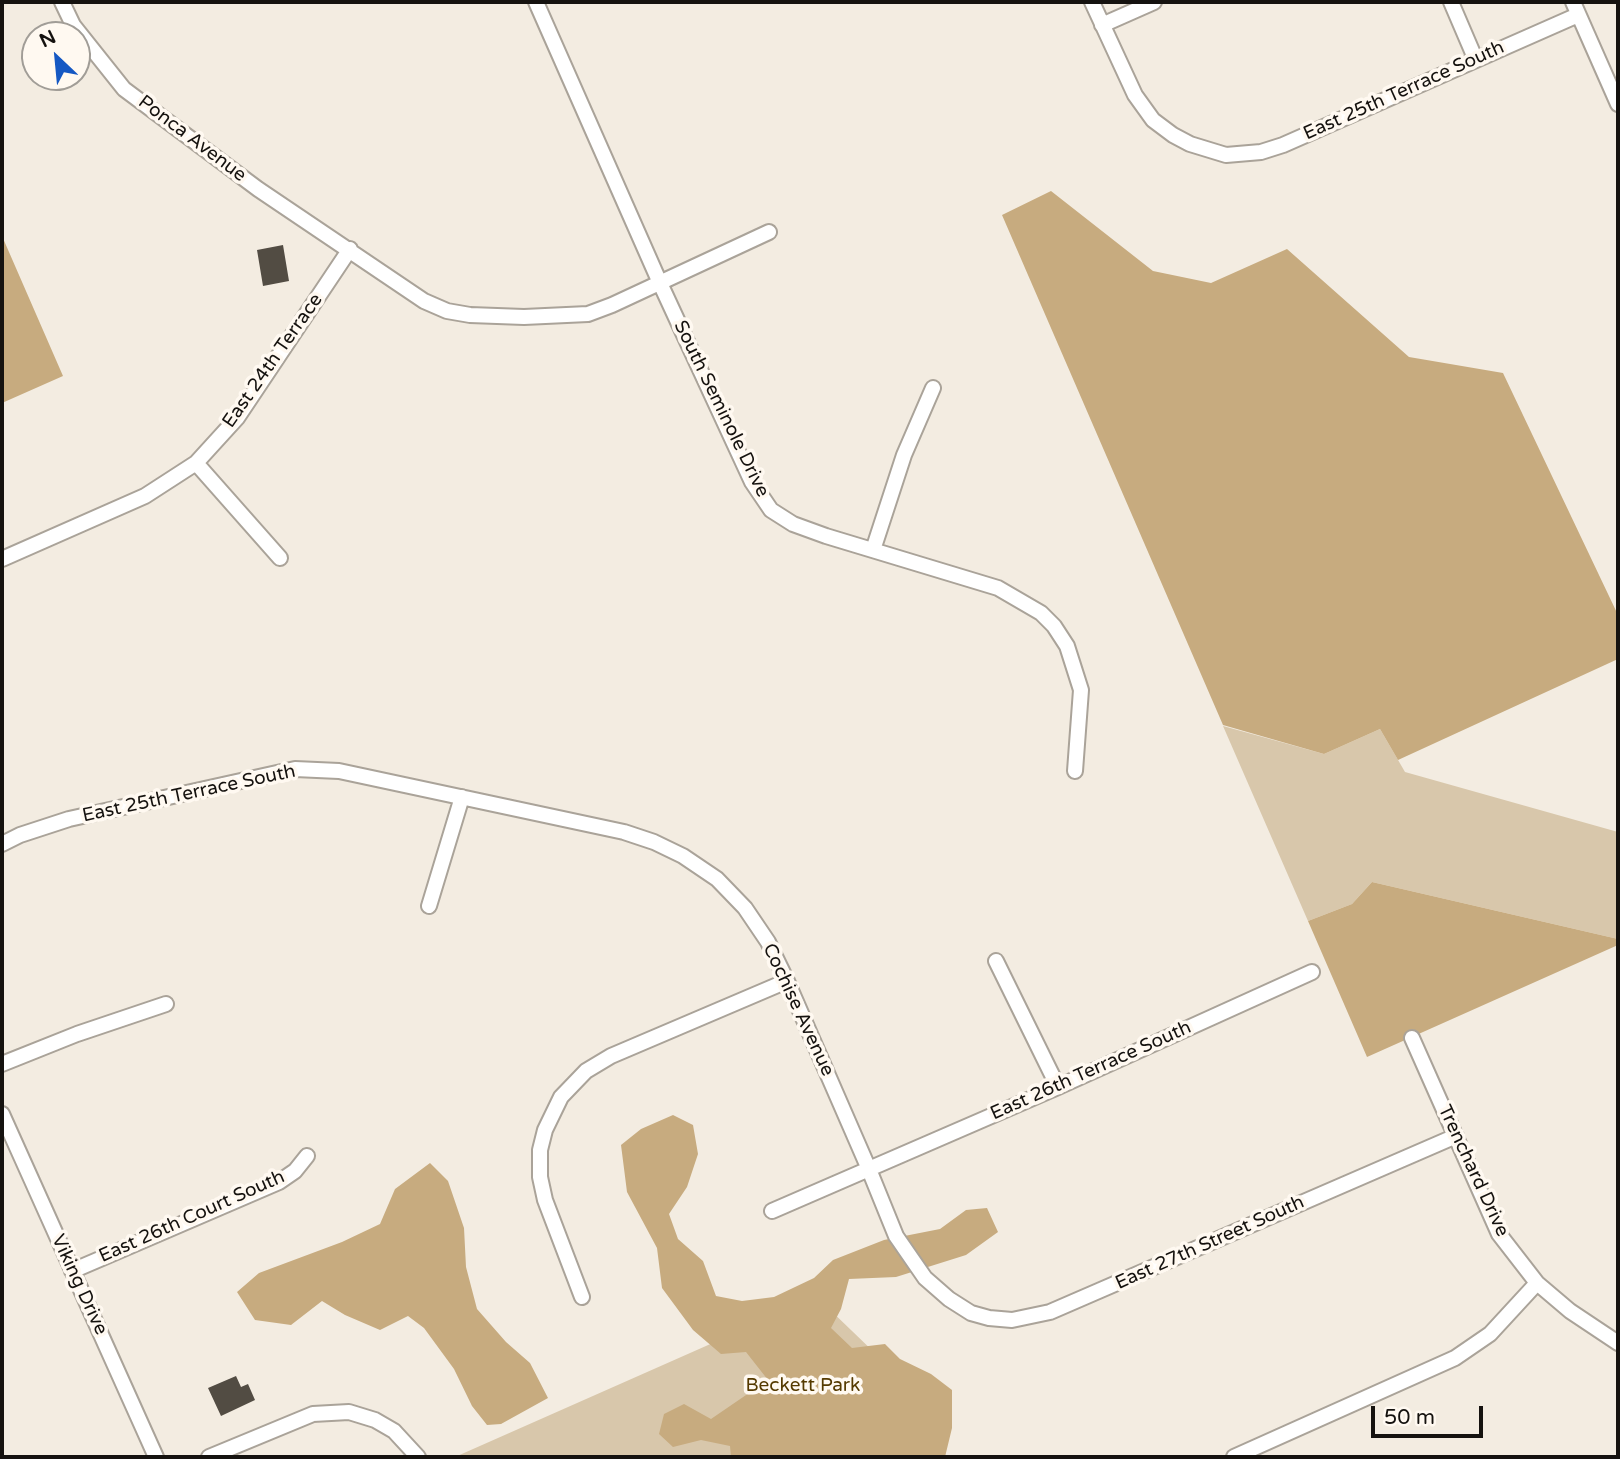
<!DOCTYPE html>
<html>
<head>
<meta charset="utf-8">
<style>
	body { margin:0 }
	#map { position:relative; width:1620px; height:1459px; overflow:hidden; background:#f3ece1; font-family:"Varela Round",sans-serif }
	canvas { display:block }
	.frame { position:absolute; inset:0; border:4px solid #15120f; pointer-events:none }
	.north { position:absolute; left:21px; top:21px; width:70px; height:70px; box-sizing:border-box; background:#fff9f1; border:2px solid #a19d97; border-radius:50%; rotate:334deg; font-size:19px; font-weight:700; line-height:28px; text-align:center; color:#15120f }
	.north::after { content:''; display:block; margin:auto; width:24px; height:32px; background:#1558c3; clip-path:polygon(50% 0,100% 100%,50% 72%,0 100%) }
	.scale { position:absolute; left:1371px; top:1406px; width:112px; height:32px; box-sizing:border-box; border:4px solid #15120f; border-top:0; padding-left:9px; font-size:21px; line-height:24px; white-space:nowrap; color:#15120f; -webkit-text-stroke:5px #fff9f1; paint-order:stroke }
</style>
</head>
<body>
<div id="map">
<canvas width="1620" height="1459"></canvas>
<div class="frame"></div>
<div class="north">N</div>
<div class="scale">50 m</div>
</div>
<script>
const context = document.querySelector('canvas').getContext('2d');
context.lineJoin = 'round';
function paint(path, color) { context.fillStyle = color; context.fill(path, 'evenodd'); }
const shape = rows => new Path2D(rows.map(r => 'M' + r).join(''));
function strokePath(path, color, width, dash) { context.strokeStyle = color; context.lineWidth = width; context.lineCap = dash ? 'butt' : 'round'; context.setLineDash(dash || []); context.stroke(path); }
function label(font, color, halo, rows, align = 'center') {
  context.font = font + ' "Varela Round",sans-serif'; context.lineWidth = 7; context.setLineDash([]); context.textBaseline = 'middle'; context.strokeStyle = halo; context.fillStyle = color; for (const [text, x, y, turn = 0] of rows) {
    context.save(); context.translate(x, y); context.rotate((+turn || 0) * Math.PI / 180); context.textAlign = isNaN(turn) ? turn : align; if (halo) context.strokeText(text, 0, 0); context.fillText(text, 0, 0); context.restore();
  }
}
paint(shape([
	[1223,726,1324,754,1380,729,1405,772,1618,832,1618,939,1372,882,1352,904,1308,921],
	[824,1304,879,1357,872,1457,455,1457,724,1338]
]), '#d8c7ab');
paint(shape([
	[1051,191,1153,271,1211,283,1287,249,1409,357,1503,373,1618,615,1618,659,1398,760,1380,729,1324,754,1223,725,1002,215],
	[2,236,63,376,2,403],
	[1372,882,1618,939,1618,945,1367,1057,1308,921,1352,904],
	[673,1115,693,1125,698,1154,687,1187,669,1214,678,1239,703,1261,716,1296,742,1301,774,1297,814,1278,833,1260,884,1240,940,1229,966,1210,987,1208,998,1232,966,1255,896,1277,849,1279,841,1309,831,1328,852,1348,885,1344,900,1359,931,1374,952,1390,952,1428,945,1457,731,1457,730,1446,701,1440,673,1447,659,1434,664,1414,684,1404,711,1419,768,1380,746,1352,721,1354,693,1330,662,1288,657,1248,627,1192,621,1145,641,1129],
	[430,1163,448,1181,464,1228,466,1267,477,1309,506,1342,530,1363,548,1398,501,1424,487,1425,472,1406,454,1369,424,1328,408,1316,380,1330,345,1315,322,1301,291,1325,255,1320,237,1292,259,1273,342,1242,380,1224,395,1189]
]), '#c7ab7f');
paint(shape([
	[283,245,289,281,263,286,257,250],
	[236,1376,241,1387,248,1384,255,1400,221,1416,208,1388]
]), '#524c43');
const minor = shape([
	[62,2,73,25,124,89,258,189,424,301,447,311,470,315,524,317,588,314,612,305,769,232],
	[536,2,660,283,752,482,771,510,793,524,826,536,998,588,1041,613,1054,626,1067,646,1081,690,1075,771],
	[1092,2,1135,95,1153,120,1173,135,1190,144,1226,155,1261,152,1283,145,1578,15],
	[1451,2,1475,58],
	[1573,2,1618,104],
	[1102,25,1154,2],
	[196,463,280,558],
	[873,550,904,455,933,388],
	[2,559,145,496,196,463,237,418,350,249],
	[2,844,20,835,69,819,295,769,339,771,624,832,654,842,683,856,717,879,745,908,768,942,787,981,868,1167,896,1236,925,1278,949,1299,971,1313,989,1318,1012,1320,1050,1312,1456,1136],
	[429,906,462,797],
	[996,961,1058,1087],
	[1412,1038,1499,1234,1537,1283,1570,1311,1618,1343],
	[2,1064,77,1034,166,1004],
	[2,1114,156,1457],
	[772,1211,1058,1087,1312,972],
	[72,1271,279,1182,295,1171,307,1156],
	[582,1297,545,1200,540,1177,540,1150,545,1130,561,1097,586,1071,611,1056,787,981],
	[209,1457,313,1414,349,1412,375,1420,394,1431,418,1457],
	[1234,1457,1455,1358,1490,1334,1537,1283]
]);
strokePath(minor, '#aaa399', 18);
strokePath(minor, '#fff', 14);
label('19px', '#15120f', '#fff9f1', [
	["East 25th Terrace South",1404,91,-24],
	["Ponca Avenue",192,139,37],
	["East 24th Terrace",273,361,-55],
	["South Seminole Drive",721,409,64],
	["East 25th Terrace South",189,794,-12],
	["Cochise Avenue",798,1010,65],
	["East 26th Terrace South",1091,1071,-24],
	["Trenchard Drive",1473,1171,65],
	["East 26th Court South",192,1217,-24],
	["East 27th Street South",1210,1243,-24],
	["Viking Drive",79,1285,65]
]);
label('19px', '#553a00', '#fff9f1', [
	["Beckett Park",803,1386]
]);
</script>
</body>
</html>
